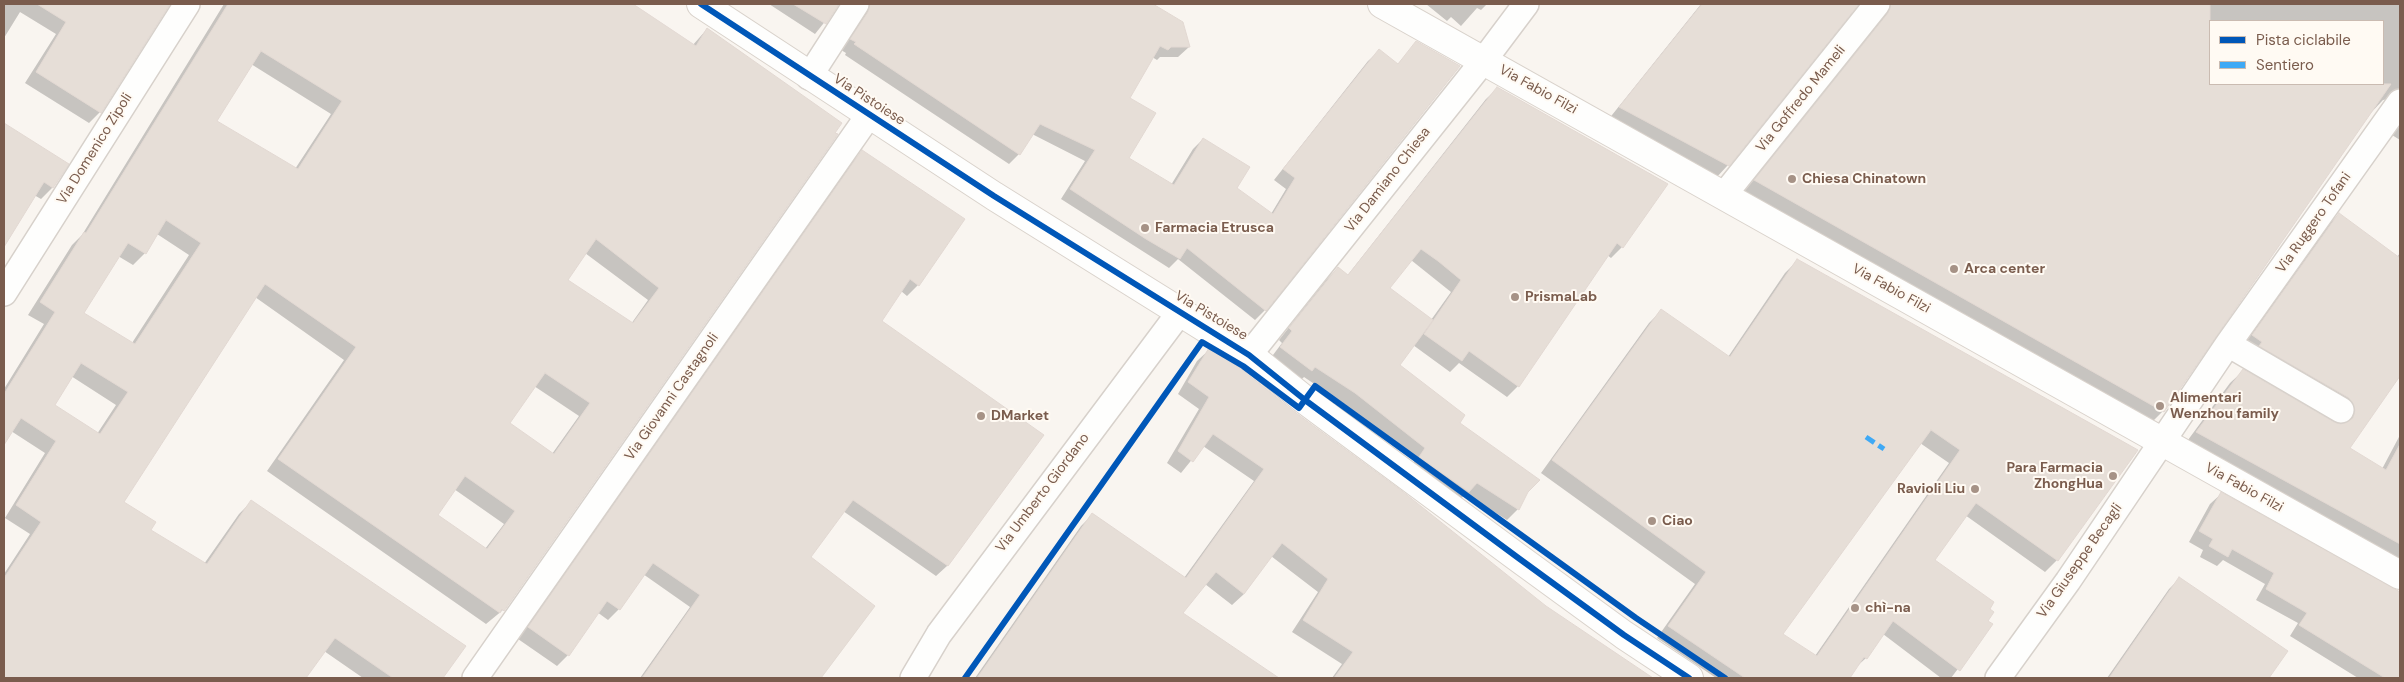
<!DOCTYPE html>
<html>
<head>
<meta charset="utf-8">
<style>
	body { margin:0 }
	#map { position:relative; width:2404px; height:682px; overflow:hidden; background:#f9f5f0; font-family:"DM Sans",sans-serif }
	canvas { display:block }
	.frame { position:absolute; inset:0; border:5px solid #7a5c4d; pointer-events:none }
	.legend { position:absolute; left:2209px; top:20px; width:175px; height:65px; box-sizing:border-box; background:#fffaf3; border:1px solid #cabbb1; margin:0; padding:6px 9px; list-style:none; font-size:15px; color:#7a5c4d }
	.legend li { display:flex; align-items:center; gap:10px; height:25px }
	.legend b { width:25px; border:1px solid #cabbb1 }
</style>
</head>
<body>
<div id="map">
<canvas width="2404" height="682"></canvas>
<div class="frame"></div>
<ul class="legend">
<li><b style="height:6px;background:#0057b8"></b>Pista ciclabile</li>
<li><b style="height:6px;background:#3fa9f5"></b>Sentiero</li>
</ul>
</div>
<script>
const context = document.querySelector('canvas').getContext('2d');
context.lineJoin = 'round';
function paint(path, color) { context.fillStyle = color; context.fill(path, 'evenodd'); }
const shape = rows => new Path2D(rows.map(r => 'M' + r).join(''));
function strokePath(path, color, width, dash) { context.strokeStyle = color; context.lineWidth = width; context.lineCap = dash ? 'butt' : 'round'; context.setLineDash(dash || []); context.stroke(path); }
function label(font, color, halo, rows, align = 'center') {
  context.font = font + ' "DM Sans",sans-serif'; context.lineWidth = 4; context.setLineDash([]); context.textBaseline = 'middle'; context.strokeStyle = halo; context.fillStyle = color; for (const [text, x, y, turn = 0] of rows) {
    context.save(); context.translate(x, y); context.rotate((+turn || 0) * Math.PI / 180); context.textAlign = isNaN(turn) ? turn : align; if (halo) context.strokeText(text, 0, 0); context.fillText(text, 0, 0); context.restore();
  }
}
paint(shape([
	[4,4,167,4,100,112,89,123,25,83,56,34,20,12,4,38],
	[224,4,631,4,692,46,707,29,841,123,503,610,486,624,267,471,344,360,255,297,122,503,149,530,204,564,239,514,251,502,464,647,441,678,363,678,324,651,305,678,4,678,4,574,30,534,5,518,45,453,11,431,4,443,4,389,44,324,28,315,72,245,82,235],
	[251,64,331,114,295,169,215,122],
	[157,234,189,255,132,343,83,313,118,256,133,265,145,253],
	[585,253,648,300,631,324,566,280],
	[71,376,116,405,97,434,53,406],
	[534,386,579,416,552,454,508,423],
	[454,489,504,524,485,549,436,515],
	[769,4,839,4,815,34],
	[855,4,1151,4,1182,23,1189,47,1178,57,1160,57,1157,60,1152,57,1128,99,1127,158,1171,185,1193,149,1203,139,1236,188,1271,214,1286,189,1274,180,1368,61,1379,51,1397,65,1416,43,1265,310,1255,320,1178,259,1169,268,1061,199,1085,161,1032,134,1019,154,1009,164,845,55,846,53,841,50],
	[1426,4,1487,4,1481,10,1477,8,1461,26,1451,17,1447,21],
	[1701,4,1857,4,1728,165,1716,178,1608,120],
	[1870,4,2400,4,2400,107,2388,99,2383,100,2366,118,2163,411,2151,423,1743,193,1876,27,1879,20],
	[2210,21,2383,21,2383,84,2210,84],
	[1498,88,1622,247,1611,258,1607,255,1518,386,1507,397,1459,363,1450,372,1413,345,1398,365,1526,493,1518,509,1507,520,1466,494,1457,502,1409,468,1415,460,1344,404,1304,377,1300,381,1270,359,1282,343,1279,340,1327,279,1338,268,1347,276,1486,99],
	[1411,260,1451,292,1431,320,1388,288],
	[2400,121,2400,140,2392,135],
	[4,125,67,164,52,188,41,199,34,195,4,245],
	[862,152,918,285,907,296,901,291,881,321,1042,435,947,566,936,576,843,511,809,557,873,606,819,678,739,678,756,630,721,678,640,678,690,607,643,574,619,609,608,620,597,612,568,655,557,666,518,639,851,163],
	[2339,214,2397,257,2400,253,2400,373,2348,449,2382,469,2400,435,2400,563,2185,444,2230,383,2243,371,2333,424,2343,425,2337,410,2241,347,2327,226],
	[1797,261,2057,560,2045,572,1965,515,1933,560,1988,609,1986,621,1991,625,1951,678,1941,678,1883,634,1866,658,1853,670,1848,678,1716,678,1657,638,1695,584,1541,473,1649,323,1661,311,1728,357,1785,273],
	[1920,443,1949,463,1815,656,1781,634],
	[1209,350,1546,607,1650,678,1332,678,1342,664,1292,632,1318,592,1271,556,1244,594,1232,605,1205,584,1181,613,1276,678,975,678,1081,526,1093,514,1184,578,1254,481,1203,446,1181,473,1167,463,1199,409,1178,394,1197,361],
	[2221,494,2400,594,2400,678,2358,678,2290,636,2298,623,2256,600,2265,584,2223,560,2217,566,2200,557,2203,550,2189,542,2210,504],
	[2179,579,2286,651,2268,678,2107,678,2169,589]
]), '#0003');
const building = shape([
	[37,4,170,4,101,113,36,72,66,22,37,4],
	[228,4,633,4,696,46,707,28,842,123,835,133,838,134,504,611,502,609,500,613,278,459,356,347,265,284,124,502,156,522,151,530,207,564,251,500,466,646,443,678,393,678,335,638,306,678,4,678,4,578,41,522,16,505,56,441,21,418,4,445,4,394,55,312,40,302,84,232,86,233,228,4],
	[261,51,342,101,298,169,217,121,261,51],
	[166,220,201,243,135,344,84,313,128,243,146,254,166,220],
	[596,239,659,288,633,323,568,280,596,239],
	[81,363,128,392,100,434,55,405,81,363],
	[545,373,590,403,554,454,510,423,545,373],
	[465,476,515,511,487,549,438,515,465,476],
	[793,4,839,4,826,24,793,4],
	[870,4,1153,4,1183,22,1190,47,1171,47,1168,50,1160,46,1130,98,1156,113,1129,158,1174,185,1203,138,1250,167,1237,188,1273,214,1295,178,1283,169,1379,49,1398,64,1416,41,1460,66,1266,311,1187,248,1180,259,1146,239,1070,189,1095,150,1040,124,1020,155,854,44,856,42,850,39,868,12,870,4],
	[1702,4,1859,4,1729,166,1619,107,1702,4],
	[1891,4,2210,4,2210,84,2391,84,2164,412,1754,180,1888,13,1891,4],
	[1497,87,1668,184,1623,248,1617,243,1519,387,1469,351,1462,361,1424,334,1461,280,1438,261,1421,249,1390,288,1433,320,1400,365,1465,415,1460,423,1540,480,1528,492,1519,510,1477,483,1469,492,1419,457,1425,448,1355,393,1315,367,1312,371,1280,347,1292,331,1289,328,1338,267,1348,275,1497,87],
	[4,123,69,164,53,188,44,182,4,247,4,123],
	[862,150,965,219,919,286,910,279,882,321,1044,435,948,566,853,500,811,557,875,606,821,678,642,678,700,595,653,563,620,610,607,601,569,656,528,627,862,150],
	[2339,213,2400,258,2400,376,2350,448,2386,470,2400,444,2400,544,2196,432,2243,369,2334,422,2341,424,2353,418,2355,410,2349,398,2259,346,2262,342,2252,335,2339,213],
	[1797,259,2138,450,2058,561,1976,503,1935,560,1994,602,1990,609,1994,612,1988,621,1993,624,1960,671,1893,621,1867,659,1864,657,1850,678,1745,678,1668,626,1706,572,1552,460,1661,309,1730,357,1797,259],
	[1931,430,1960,450,1817,656,1783,634,1931,430],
	[1209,348,1240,368,1296,413,1402,491,1546,606,1653,678,1334,678,1353,652,1303,620,1328,579,1282,543,1244,594,1216,572,1183,613,1279,678,977,678,1092,513,1186,578,1264,469,1213,434,1193,462,1178,451,1209,397,1188,382,1209,348],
	[2221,492,2400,592,2400,678,2385,678,2299,625,2307,613,2266,589,2274,573,2232,549,2228,557,2209,546,2213,539,2199,531,2221,492],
	[2179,577,2288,651,2269,678,2109,678,2179,577]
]);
paint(building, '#e6ded7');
strokePath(building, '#e2d8d2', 1);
const street = shape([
	[809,77,856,4],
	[1724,195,1877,4],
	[4,293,187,4],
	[2228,344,2341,410],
	[1249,355,1484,60,1526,4],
	[475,678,869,115],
	[913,678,939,634,1180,312],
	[1998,678,2068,581,2228,344,2400,102]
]);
const secondary = shape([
	[701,4,994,196,1249,355,1305,400,1517,557,1624,635,1689,678],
	[1382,4,2400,575]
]);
strokePath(street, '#d7d1cb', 28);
strokePath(secondary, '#d9d2cb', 30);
strokePath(street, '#fefefd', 25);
strokePath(secondary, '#fefefd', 28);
strokePath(shape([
	[1866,437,1884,449]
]), '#3fa9f5', 5, [10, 5]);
strokePath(shape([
	[701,4,994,196,1249,355,1305,400,1517,557,1624,635,1689,678],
	[965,678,1202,342,1243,366,1299,408,1315,386,1636,618,1725,678]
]), '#0057b8', 6);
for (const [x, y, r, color] of [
	[1792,179,5,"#a69286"],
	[1145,228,5,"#a69286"],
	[1954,269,5,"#a69286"],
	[1515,297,5,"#a69286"],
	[2160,406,5,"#a69286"],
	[981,416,5,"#a69286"],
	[2113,476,5,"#a69286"],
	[1975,489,5,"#a69286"],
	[1652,521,5,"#a69286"],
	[1855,608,5,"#a69286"]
]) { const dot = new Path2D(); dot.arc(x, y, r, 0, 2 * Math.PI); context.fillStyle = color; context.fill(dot); strokePath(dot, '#fffaf3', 2); }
label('14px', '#7a5c4d', '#fffaf3', [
	["Via Fabio Filzi",1538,90,29],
	["Via Goffredo Mameli",1801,99,-51],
	["Via Pistoiese",869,100,33],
	["Via Domenico Zipoli",95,149,-58],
	["Via Damiano Chiesa",1388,180,-52],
	["Via Ruggero Tofani",2314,223,-55],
	["Via Fabio Filzi",1891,289,29],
	["Via Pistoiese",1211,316,31],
	["Via Giovanni Castagnoli",672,397,-55],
	["Via Fabio Filzi",2244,488,29],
	["Via Umberto Giordano",1043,493,-53],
	["Via Giuseppe Becagli",2080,561,-55]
]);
label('bold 14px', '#7a5c4d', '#fffaf3', [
	["Chiesa Chinatown",1802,179],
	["Farmacia Etrusca",1155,228],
	["Arca center",1964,269],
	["PrismaLab",1525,297],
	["Alimentari",2170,398],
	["Wenzhou family",2170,414],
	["DMarket",991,416],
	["Para Farmacia",2103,468,"right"],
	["ZhongHua",2103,484,"right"],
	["Ravioli Liu",1965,489,"right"],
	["Ciao",1662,521],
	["chì-na",1865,608]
], 'left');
</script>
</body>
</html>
